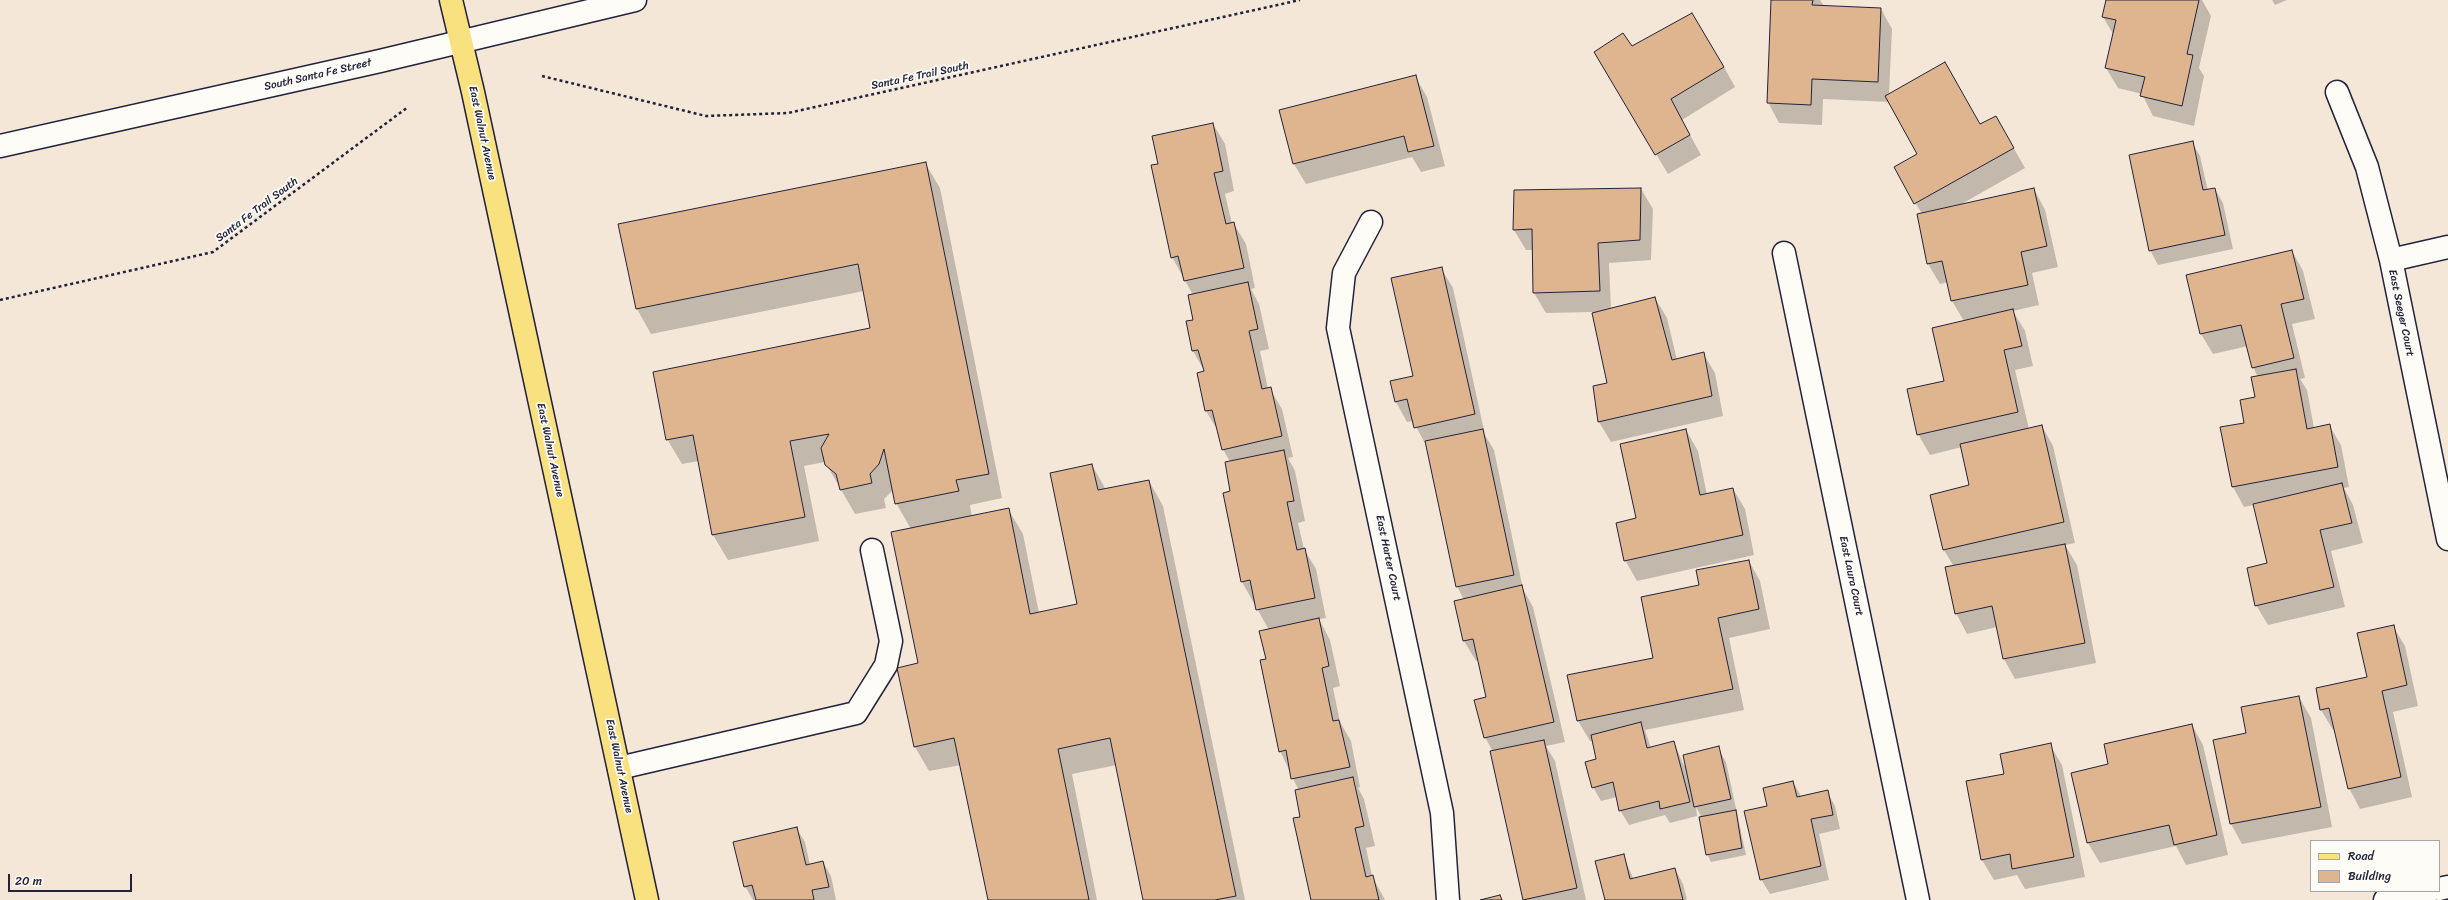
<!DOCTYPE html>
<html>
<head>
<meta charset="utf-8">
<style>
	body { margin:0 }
	#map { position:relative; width:2448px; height:900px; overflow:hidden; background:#f4e7d8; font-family:Sriracha,sans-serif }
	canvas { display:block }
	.legend { position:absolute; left:2310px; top:840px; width:130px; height:52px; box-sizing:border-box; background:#fdfcf7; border:1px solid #a5a5ac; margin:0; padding:5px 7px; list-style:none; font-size:12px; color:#22223b }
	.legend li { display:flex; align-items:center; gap:8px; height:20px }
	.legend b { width:20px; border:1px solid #a5a5ac }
	.scale { position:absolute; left:8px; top:874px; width:124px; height:18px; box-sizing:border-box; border:2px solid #22223b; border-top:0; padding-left:5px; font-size:12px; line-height:14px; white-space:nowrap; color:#22223b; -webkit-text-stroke:3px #fdfcf7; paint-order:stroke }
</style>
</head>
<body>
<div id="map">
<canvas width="2448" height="900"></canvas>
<ul class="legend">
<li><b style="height:5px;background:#fae180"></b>Road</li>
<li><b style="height:11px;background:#deb58e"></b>Building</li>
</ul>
<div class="scale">20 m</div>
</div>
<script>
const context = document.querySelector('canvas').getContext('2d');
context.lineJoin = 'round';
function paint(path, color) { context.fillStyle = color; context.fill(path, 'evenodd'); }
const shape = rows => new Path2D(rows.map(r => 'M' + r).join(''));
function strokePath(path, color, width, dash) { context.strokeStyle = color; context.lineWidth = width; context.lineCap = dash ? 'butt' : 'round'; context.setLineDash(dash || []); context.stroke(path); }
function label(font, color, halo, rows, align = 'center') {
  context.font = font + ' Sriracha,sans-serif'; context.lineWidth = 3.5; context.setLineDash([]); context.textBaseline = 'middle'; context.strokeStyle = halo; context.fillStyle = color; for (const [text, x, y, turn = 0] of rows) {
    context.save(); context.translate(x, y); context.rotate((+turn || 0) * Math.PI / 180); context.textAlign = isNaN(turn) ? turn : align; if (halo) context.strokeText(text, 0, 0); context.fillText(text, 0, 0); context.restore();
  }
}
paint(shape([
	[1772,0,1820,0,1824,6,1881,9,1892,29,1889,95,1980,125,1996,117,2025,168,1958,206,2034,189,2045,210,2058,267,2032,273,2039,305,2013,311,2025,331,2033,366,2015,370,2029,429,2042,426,2053,446,2075,543,2065,545,2077,565,2096,663,2015,679,2004,659,1997,627,1967,634,1956,613,1954,567,1944,550,1931,495,1971,486,1962,447,1930,455,1918,434,1946,381,1964,321,1952,301,1948,282,1940,284,1928,264,1918,215,1922,214,1895,168,1919,154,1889,102,1823,99,1822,125,1779,123,1768,102],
	[2107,0,2202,0,2211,16,2199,68,2204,76,2194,126,2153,116,2142,94,2118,88,2106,68,2113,34,2103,17],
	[2272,0,2287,0,2275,5],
	[1632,48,1724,67,1735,87,1682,120,1701,155,1668,174,1607,72],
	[1415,76,1427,97,1445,166,1421,172,1412,157,1306,184,1294,164],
	[1213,124,1225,144,1234,191,1225,194,1232,224,1234,224,1246,244,1255,288,1251,289,1259,304,1269,349,1260,351,1268,389,1270,389,1282,409,1293,457,1288,458,1295,471,1305,521,1298,523,1304,549,1316,569,1326,618,1319,619,1330,640,1340,686,1333,688,1340,722,1351,741,1360,787,1358,788,1364,799,1375,846,1366,848,1372,876,1385,900,1312,900,1299,791,1280,751,1267,660,1269,630,1242,582,1230,462,1223,449,1218,431,1206,411,1205,372,1193,351,1187,322,1195,321,1193,295,1172,257,1159,164],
	[2192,142,2200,156,2208,191,2215,189,2223,203,2233,249,2158,265,2150,250],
	[925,163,940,188,1002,498,970,505,972,517,1008,509,1023,534,1039,613,1078,605,1092,465,1106,490,1149,481,1163,506,1245,900,1144,900,1117,765,1072,774,1097,900,989,900,961,765,929,771,915,747,919,664,911,529,896,503,894,489,884,499,886,508,855,514,825,462,804,466,819,541,728,560,713,535,699,461,682,464,667,439,871,329,864,291,651,334,637,309,619,225],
	[1641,189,1653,209,1651,260,1609,263,1611,309,1655,298,1667,318,1677,360,1703,353,1715,373,1723,416,1611,442,1599,422,1608,383,1593,312,1546,313,1534,293,1533,250,1526,250,1514,230,1515,191],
	[2292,251,2303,271,2315,319,2292,324,2305,378,2300,379,2307,390,2314,428,2329,425,2341,445,2349,487,2344,488,2353,505,2363,543,2331,551,2345,607,2268,625,2256,605,2268,564,2254,505,2244,507,2233,487,2222,428,2245,424,2256,398,2258,377,2253,367,2248,346,2213,354,2201,334,2187,276],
	[1441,268,1453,288,1485,435,1494,450,1523,589,1533,607,1565,742,1546,746,1555,761,1586,900,1524,900,1493,752,1485,737,1487,698,1478,660,1476,661,1464,641,1464,600,1457,586,1427,447,1413,421,1407,422,1396,402,1414,377],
	[1686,430,1698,451,1707,495,1733,489,1745,509,1754,555,1637,581,1625,560,1637,519],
	[1749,561,1760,581,1770,629,1729,638,1744,710,1645,730,1651,748,1674,742,1684,766,1718,748,1726,762,1746,855,1711,862,1707,854,1702,818,1696,807,1697,816,1670,823,1665,815,1629,825,1620,810,1617,797,1601,801,1593,787,1598,760,1593,741,1590,741,1578,721,1569,676,1654,658,1700,586],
	[2393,626,2405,646,2418,706,2393,712,2412,797,2360,809,2349,788,2335,729,2333,730,2321,710,2369,677],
	[2299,697,2311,718,2332,827,2242,844,2231,824,2247,734],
	[2192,725,2203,745,2228,855,2186,865,2176,846,2100,863,2088,843,2109,765],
	[2050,745,2062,765,2085,877,2025,889,2017,875,1994,880,1982,860,2005,775],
	[1793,782,1801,796,1827,791,1835,806,1840,829,1819,834,1829,880,1770,894,1761,879,1768,807],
	[796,828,805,842,810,865,823,862,831,876,836,900,753,900,745,886],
	[1623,855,1634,880,1675,869,1683,884,1687,900,1606,900]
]), '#0003');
const building = shape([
	[1771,0,1813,0,1812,5,1881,8,1878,82,1812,79,1811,105,1767,103,1771,0],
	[2106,0,2199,0,2187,54,2193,55,2182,106,2140,96,2145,77,2105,68,2116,20,2102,17,2106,0],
	[1692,13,1724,67,1671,99,1690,135,1655,155,1594,52,1623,33,1632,46,1692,13],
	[1945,62,1980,124,1996,116,2014,148,1914,204,1894,167,1917,154,1885,96,1945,62],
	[1416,75,1434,146,1408,152,1404,136,1293,164,1279,110,1416,75],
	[1213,123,1223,171,1214,173,1226,224,1234,222,1244,268,1184,281,1178,256,1171,258,1151,165,1158,164,1152,136,1213,123],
	[2193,141,2203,190,2215,188,2225,235,2149,251,2129,155,2193,141],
	[926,162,989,474,956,480,959,491,895,504,884,449,879,464,870,474,872,483,840,490,836,474,825,465,821,448,829,434,790,441,805,517,712,535,693,435,666,440,653,372,870,328,858,264,636,309,618,224,926,162],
	[1641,188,1640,240,1598,243,1600,291,1533,293,1532,229,1513,230,1514,190,1641,188],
	[2034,188,2047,246,2021,252,2028,285,1951,301,1942,261,1927,264,1917,214,2034,188],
	[2292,250,2304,299,2281,304,2294,358,2252,368,2241,325,2200,334,2186,275,2292,250],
	[1442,267,1475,414,1414,428,1407,399,1395,402,1390,381,1413,376,1391,278,1442,267],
	[1248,282,1258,329,1249,331,1262,389,1271,387,1282,436,1222,450,1212,410,1205,411,1197,373,1204,371,1198,350,1192,351,1186,321,1193,320,1188,295,1248,282],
	[1655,297,1672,360,1704,352,1712,396,1598,422,1593,386,1607,383,1592,313,1655,297],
	[2013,309,2022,346,2004,350,2018,412,1917,435,1907,389,1944,381,1932,328,2013,309],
	[2296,369,2307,429,2330,424,2338,467,2232,487,2220,427,2244,423,2240,400,2255,397,2251,377,2296,369],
	[2042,425,2064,522,1943,550,1930,495,1969,485,1960,444,2042,425],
	[1483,429,1514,575,1456,587,1425,441,1483,429],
	[1686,429,1700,495,1733,488,1743,535,1624,561,1616,523,1636,518,1620,444,1686,429],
	[1284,450,1294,501,1287,502,1297,550,1305,548,1315,598,1256,610,1250,580,1241,582,1223,493,1230,491,1225,462,1284,450],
	[1092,464,1098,490,1149,480,1236,896,1215,900,1143,900,1110,738,1058,749,1089,900,988,900,954,738,914,747,897,668,918,663,891,532,1009,508,1030,614,1077,604,1050,473,1092,464],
	[2342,483,2352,523,2320,530,2334,587,2255,606,2247,568,2267,563,2253,504,2342,483],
	[2065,544,2085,643,2003,659,1992,606,1955,614,1945,567,2065,544],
	[1749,560,1759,609,1718,618,1733,689,1577,721,1567,675,1653,658,1641,597,1699,585,1696,570,1749,560],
	[1522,585,1554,722,1484,738,1474,700,1486,697,1473,639,1463,641,1454,601,1522,585],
	[1319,618,1329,666,1322,668,1333,721,1339,720,1350,767,1291,779,1286,750,1279,752,1260,660,1266,659,1259,631,1319,618],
	[2394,625,2407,685,2382,691,2401,777,2348,789,2329,708,2320,710,2316,688,2367,677,2357,633,2394,625],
	[2299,696,2321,807,2230,824,2213,740,2246,733,2241,707,2299,696],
	[1641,722,1647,748,1674,741,1690,802,1660,809,1659,801,1619,811,1613,782,1592,788,1585,762,1596,759,1591,735,1641,722],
	[2192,724,2217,835,2174,845,2169,825,2087,843,2071,773,2108,764,2104,744,2192,724],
	[1544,740,1577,888,1523,900,1490,751,1544,740],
	[2051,743,2074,857,2012,869,2010,854,1981,860,1966,781,2004,774,2000,754,2051,743],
	[1719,746,1731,799,1694,807,1683,755,1719,746],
	[1353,777,1364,826,1355,828,1366,877,1373,875,1379,900,1311,900,1293,818,1300,817,1295,790,1353,777],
	[1793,781,1797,797,1828,790,1833,815,1811,819,1821,866,1760,880,1744,811,1767,806,1763,788,1793,781],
	[1736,810,1742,848,1706,855,1699,817,1736,810],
	[797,827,806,865,823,861,829,887,812,890,814,900,756,900,752,885,744,887,733,842,797,827],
	[1624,854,1630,879,1675,868,1683,900,1605,900,1595,861,1624,854],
	[1500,895,1502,900,1480,900,1500,895]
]);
paint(building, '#deb58e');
strokePath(building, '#22223b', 1);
const minor = shape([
	[2337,92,2367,167,2391,260,2448,539],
	[0,146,380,61,635,0],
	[1371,222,1344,273,1338,328,1442,813,1448,900],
	[1784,253,1918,900],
	[2391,260,2448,247],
	[619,768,856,713,886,665,891,641,872,550],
	[2439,889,2448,887],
	[2385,900,2429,891]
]);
const major = shape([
	[451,0,473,92,647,900]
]);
strokePath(minor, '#22223b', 25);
strokePath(major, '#22223b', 25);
strokePath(shape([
	[542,76,706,116,788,113,1300,0],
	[0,300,213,252,408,107]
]), '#22223b', 2.5, [3, 3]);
strokePath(minor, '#fdfcf7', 22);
strokePath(major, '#fae180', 22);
label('11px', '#22223b', '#fdfcf7', [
	["South Santa Fe Street",318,75,-13],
	["Santa Fe Trail South",920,76,-12],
	["East Walnut Avenue",482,133,78],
	["Santa Fe Trail South",257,210,-37],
	["East Seeger Court",2401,313,78],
	["East Walnut Avenue",550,450,78],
	["East Harter Court",1388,558,78],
	["East Laura Court",1851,576,78],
	["East Walnut Avenue",619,766,78]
]);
</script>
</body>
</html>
